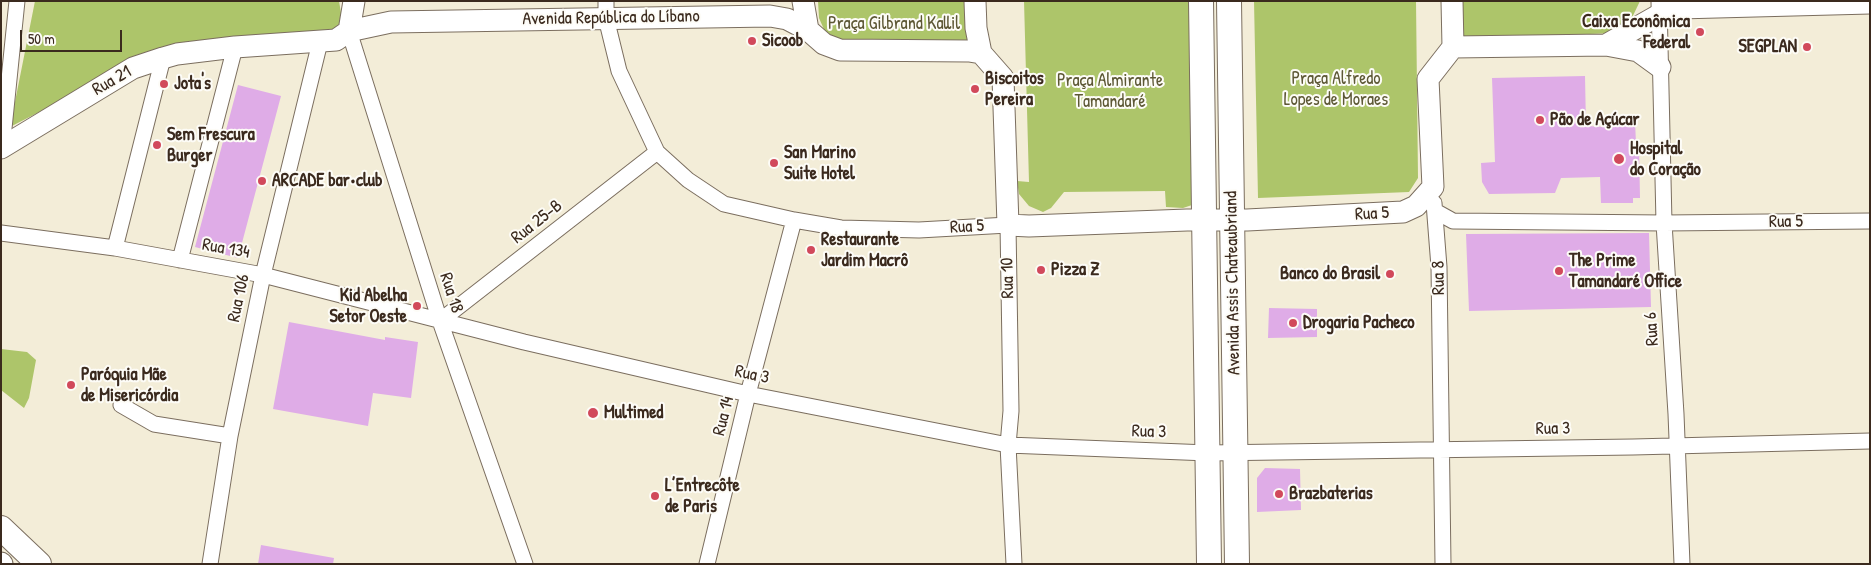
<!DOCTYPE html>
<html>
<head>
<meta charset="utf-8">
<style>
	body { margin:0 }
	#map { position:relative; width:1871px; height:565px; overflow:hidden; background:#f3edd8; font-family:"Patrick Hand",sans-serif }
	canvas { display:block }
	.frame { position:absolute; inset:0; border:2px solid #3b2a1e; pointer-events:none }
	.scale { position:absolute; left:20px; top:30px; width:102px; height:22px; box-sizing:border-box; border:2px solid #3b2a1e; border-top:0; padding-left:6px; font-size:15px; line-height:18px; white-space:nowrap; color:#3b2a1e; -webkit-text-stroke:4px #fdfcf7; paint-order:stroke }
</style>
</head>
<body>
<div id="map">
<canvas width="1871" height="565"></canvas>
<div class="frame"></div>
<div class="scale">50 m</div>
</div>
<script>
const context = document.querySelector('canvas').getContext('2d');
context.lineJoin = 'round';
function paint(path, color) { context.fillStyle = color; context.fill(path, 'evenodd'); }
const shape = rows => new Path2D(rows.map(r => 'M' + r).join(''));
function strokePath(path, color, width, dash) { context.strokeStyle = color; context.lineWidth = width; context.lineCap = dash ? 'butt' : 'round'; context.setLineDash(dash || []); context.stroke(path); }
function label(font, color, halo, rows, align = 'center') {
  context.font = font + ' "Patrick Hand",sans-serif'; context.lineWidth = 4; context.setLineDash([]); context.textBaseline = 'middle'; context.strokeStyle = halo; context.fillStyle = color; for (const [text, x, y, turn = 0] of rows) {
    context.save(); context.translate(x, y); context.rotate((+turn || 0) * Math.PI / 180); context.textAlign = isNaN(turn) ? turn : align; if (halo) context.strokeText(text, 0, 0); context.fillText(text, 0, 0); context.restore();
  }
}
paint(shape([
	[35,1,339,1,341,13,339,24,333,31,148,56,10,127],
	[818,1,968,1,971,47,857,47,826,34,819,18],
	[1024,1,1192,1,1195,204,1183,208,1166,207,1165,191,1064,192,1051,208,1043,212,1029,206,1019,194,1017,181,1029,182],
	[1254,1,1416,1,1418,178,1409,192,1258,198],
	[1458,1,1640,1,1629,24,1616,33,1465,39,1460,38],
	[1,349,27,352,36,360,29,398,24,408,1,390]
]), '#adc56a');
paint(shape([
	[1585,76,1586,126,1607,127,1607,124,1617,124,1617,121,1635,120,1636,144,1639,146,1640,198,1633,198,1633,203,1601,203,1600,177,1561,178,1555,193,1489,194,1482,182,1481,163,1495,162,1492,78],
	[238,85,281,96,238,258,195,247],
	[1649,233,1651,307,1469,311,1466,234],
	[1269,308,1317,309,1317,337,1268,338],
	[289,322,385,340,385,337,418,342,411,398,373,393,368,426,273,409],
	[1265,468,1300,469,1301,510,1257,512,1257,478],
	[261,545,334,558,333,564,258,564]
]), '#dface7');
const street = shape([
	[606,1,606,18,619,71,657,152,688,180,724,204,794,220,841,228,919,230,1008,225,1011,411,1008,445,1014,564],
	[1659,1,1664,223,1676,414,1682,564],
	[349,31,440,321,525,564],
	[2,148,17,1],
	[1434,203,1439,267,1443,564],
	[1435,211,1453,221,1664,223,1870,221],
	[1,233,115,248,263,275,524,342,748,394,1008,445,1208,453,1633,447,1870,441],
	[115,248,163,58],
	[180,260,235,47],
	[440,321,657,152],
	[121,405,154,424,230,436],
	[210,564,230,436,263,275,320,42],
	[707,564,748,394,794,220]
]);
const secondary = shape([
	[803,1,808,30],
	[975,1,976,28,981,53,1003,78,1008,225,1029,226,1187,220,1247,220,1403,212,1416,206,1433,187,1428,79,1453,47,1452,1],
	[349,31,354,1],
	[1606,45,1638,51,1660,67],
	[1453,47,1606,45,1659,15,1679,8,1870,3],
	[1,148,133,68,163,58,177,54,235,47,336,40,349,31,391,22,770,16,787,19,808,30,824,44,840,50,969,51,981,53],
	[1,563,2,564]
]);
const primary = shape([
	[1201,1,1209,564],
	[1229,1,1237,564],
	[1,528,39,564]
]);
strokePath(street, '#7b6e5f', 17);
strokePath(secondary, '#7b6e5f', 23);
strokePath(primary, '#7b6e5f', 26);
strokePath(street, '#fff', 15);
strokePath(secondary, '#fff', 21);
strokePath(primary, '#fff', 24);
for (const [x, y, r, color] of [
	[1700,32,5,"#d1495b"],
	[752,41,5,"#d1495b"],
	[1807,47,5,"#d1495b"],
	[164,84,5,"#d1495b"],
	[975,89,5,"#d1495b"],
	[1540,120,5,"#d1495b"],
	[157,145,5,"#d1495b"],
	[1619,159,6,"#d1495b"],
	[774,163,5,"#d1495b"],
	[262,181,5,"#d1495b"],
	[811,250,5,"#d1495b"],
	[1041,270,5,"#d1495b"],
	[1559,271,5,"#d1495b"],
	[1390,274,5,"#d1495b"],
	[417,306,5,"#d1495b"],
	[1293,323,5,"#d1495b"],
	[71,385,5,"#d1495b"],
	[593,413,6,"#d1495b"],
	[1279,494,5,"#d1495b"],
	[655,496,5,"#d1495b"]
]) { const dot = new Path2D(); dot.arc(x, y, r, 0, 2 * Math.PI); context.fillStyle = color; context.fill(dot); strokePath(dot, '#fdfcf7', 2); }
label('18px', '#3b2a1e', '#fdfcf7', [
	["Avenida República do Líbano",611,18,-1],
	["Rua 21",112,81,-30],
	["Rua 5",1372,214,-3],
	["Rua 25-B",537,222,-38],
	["Rua 5",1786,222,-1],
	["Rua 5",967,227,-3],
	["Rua 134",226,249,10],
	["Rua 10",1008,278,-91],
	["Rua 8",1439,278,-91],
	["Avenida Assis Chateaubriand",1233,283,-91],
	["Rua 18",451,293,72],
	["Rua 106",239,298,-78],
	["Rua 6",1652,329,-94],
	["Rua 3",752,375,12],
	["Rua 14",724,416,-76],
	["Rua 3",1553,429,-1],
	["Rua 3",1149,432,2]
]);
label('bold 18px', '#3b2a1e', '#fdfcf7', [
	["Caixa Econômica",1690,22,"right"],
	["Federal",1690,43,"right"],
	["Sicoob",762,41],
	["SEGPLAN",1797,47,"right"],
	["Biscoitos",985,79],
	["Pereira",985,100],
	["Jota's",174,84],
	["Pão de Açúcar",1550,120],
	["Sem Frescura",167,135],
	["Burger",167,156],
	["Hospital",1630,149],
	["do Coração",1630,170],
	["San Marino",784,153],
	["Suite Hotel",784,174],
	["ARCADE bar•club",272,181],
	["Restaurante",821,240],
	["Jardim Macrô",821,261],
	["The Prime",1569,261],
	["Tamandaré Office",1569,282],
	["Pizza Z",1051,270],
	["Banco do Brasil",1380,274,"right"],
	["Kid Abelha",407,296,"right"],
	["Setor Oeste",407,317,"right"],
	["Drogaria Pacheco",1303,323],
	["Paróquia Mãe",81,375],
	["de Misericórdia",81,396],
	["Multimed",604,413],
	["L’Entrecôte",665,486],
	["de Paris",665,507],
	["Brazbaterias",1289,494]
], 'left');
label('18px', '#5d5835', '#fdfcf7', [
	["Praça Gilbrand Kallil",894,24],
	["Praça Alfredo",1336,79],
	["Lopes de Moraes",1336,100],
	["Praça Almirante",1110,81],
	["Tamandaré",1110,102]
]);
</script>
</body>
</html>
